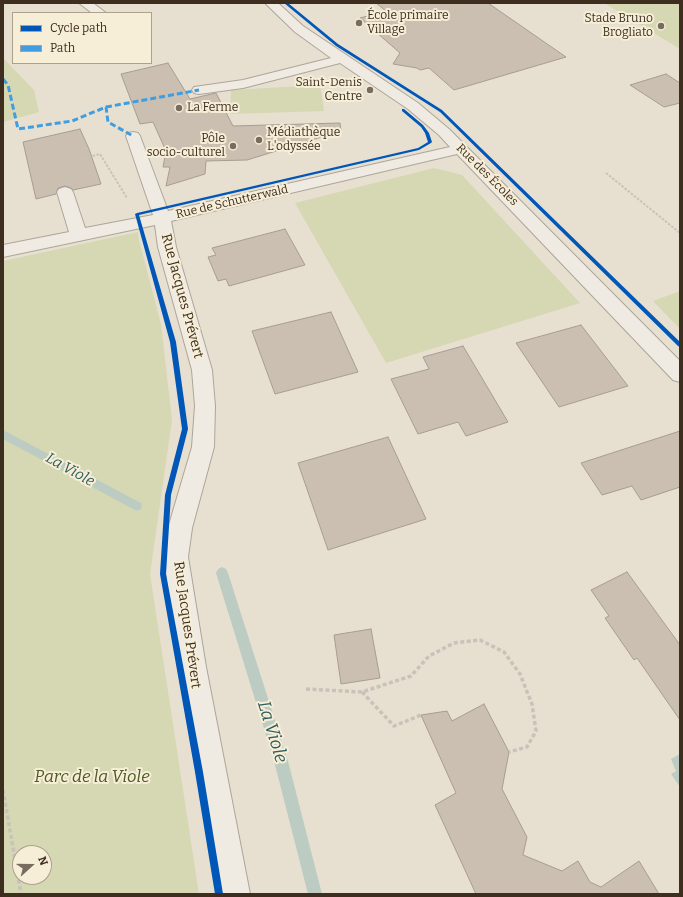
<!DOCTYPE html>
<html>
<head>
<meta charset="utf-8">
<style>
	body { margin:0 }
	#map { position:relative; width:683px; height:897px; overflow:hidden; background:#e7e0d1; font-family:Bitter,serif }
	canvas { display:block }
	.frame { position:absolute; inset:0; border:4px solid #3d2e20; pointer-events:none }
	.legend { position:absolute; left:12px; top:12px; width:140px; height:52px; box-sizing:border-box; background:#f7eed8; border:1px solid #ada18e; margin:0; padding:5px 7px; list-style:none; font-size:12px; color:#3d2e20 }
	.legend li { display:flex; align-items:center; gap:8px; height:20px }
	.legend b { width:20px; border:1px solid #ada18e }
	.north { position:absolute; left:12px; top:845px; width:40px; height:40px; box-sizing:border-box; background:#f7eed8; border:1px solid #ada18e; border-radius:50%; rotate:69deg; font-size:11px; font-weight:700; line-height:16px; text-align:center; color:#3d2e20 }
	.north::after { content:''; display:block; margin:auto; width:14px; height:18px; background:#786c5e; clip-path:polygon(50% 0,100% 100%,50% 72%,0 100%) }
</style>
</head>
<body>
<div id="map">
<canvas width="683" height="897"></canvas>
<div class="frame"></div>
<ul class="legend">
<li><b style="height:5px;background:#0057b8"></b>Cycle path</li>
<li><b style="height:5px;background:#3f9de0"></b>Path</li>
</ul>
<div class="north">N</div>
</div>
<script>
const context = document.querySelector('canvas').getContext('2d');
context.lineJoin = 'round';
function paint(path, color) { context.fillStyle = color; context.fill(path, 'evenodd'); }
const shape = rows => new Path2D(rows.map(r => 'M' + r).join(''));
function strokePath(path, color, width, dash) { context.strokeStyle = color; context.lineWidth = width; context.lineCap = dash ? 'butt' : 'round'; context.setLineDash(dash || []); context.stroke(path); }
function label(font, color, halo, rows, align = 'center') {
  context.font = font + ' Bitter,serif'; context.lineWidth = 4; context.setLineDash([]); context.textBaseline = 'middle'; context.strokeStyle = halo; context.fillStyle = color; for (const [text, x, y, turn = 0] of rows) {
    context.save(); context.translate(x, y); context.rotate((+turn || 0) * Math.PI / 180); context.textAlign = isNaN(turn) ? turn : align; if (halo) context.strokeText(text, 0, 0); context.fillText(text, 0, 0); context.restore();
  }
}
paint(shape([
	[604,3,680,3,680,49],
	[3,58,34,90,39,112,3,122],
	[320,85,324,111,230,114,231,90],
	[434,168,462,175,580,303,386,363,295,203],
	[138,232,139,240,161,324,172,420,150,574,199,894,3,894,3,261],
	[20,853,44,853,44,877,20,877],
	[680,291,680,329,653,301]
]), '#d6d7b3');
paint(shape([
	[680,754,680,787,671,774,676,771,671,759]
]), '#bcccc2');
paint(shape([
	[3,430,141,503,142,506,141,509,137,511,133,509,3,439,3,430],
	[222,567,226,569,228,573,288,761,322,894,308,894,274,761,216,573,218,569,222,567]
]), '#bcccc2');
const building = shape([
	[376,3,488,3,566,57,454,90,429,68,420,70,417,68,393,64,400,53,360,18,386,11,376,3],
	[168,63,190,99,216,93,233,126,340,123,341,131,247,160,206,161,205,174,166,186,170,167,163,167,166,151,153,122,140,124,121,74,168,63],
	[666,74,680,83,680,103,664,107,630,85,666,74],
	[80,129,89,149,101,184,73,190,71,188,65,186,58,188,56,194,36,199,23,142,80,129],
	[285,229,305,265,229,286,226,279,218,281,208,257,216,255,212,248,285,229],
	[331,312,358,372,275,394,252,331,331,312],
	[581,325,628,386,559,407,516,343,581,325],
	[463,346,508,422,466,436,458,422,418,434,391,379,429,369,423,357,463,346],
	[680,431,680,487,641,500,632,486,602,495,581,463,680,431],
	[388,437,426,519,328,550,298,463,388,437],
	[627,572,680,645,680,720,637,658,634,660,605,618,609,616,591,590,627,572],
	[371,629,380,678,341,684,334,635,371,629],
	[484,704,509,752,502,789,527,837,523,855,562,871,578,861,590,882,601,887,639,861,659,894,476,894,435,805,456,793,421,715,447,711,452,721,484,704]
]);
paint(building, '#cbbfb2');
strokePath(building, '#a89c90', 1);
const minor = shape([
	[79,3,93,3,106,13,92,13,79,3],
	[265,3,278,3,303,26,418,103,449,129,680,361,680,382,673,380,457,154,171,221,176,247,212,370,215,406,214,447,192,528,188,557,206,667,250,894,218,894,178,667,164,557,168,528,192,447,195,406,192,370,158,247,155,225,3,257,3,245,69,232,57,192,59,189,65,187,71,189,73,192,85,228,153,215,126,136,128,133,133,132,138,133,140,136,168,211,450,147,439,135,408,109,340,63,243,88,199,94,194,93,192,90,194,87,243,80,331,58,295,32,265,3]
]);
strokePath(minor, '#ada599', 2);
strokePath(shape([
	[81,159,100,154,127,198],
	[606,173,680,233]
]), '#c8c2b9', 2, [2.5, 1.5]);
strokePath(shape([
	[306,689,362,692,411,676,429,656,454,643,480,640,504,652,520,674,532,704,536,731,527,747,509,752],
	[362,692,394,726,421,715],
	[3,790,21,894]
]), '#c8c2b9', 3.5, [4, 2.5]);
paint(minor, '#efebe3');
strokePath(shape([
	[3,79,8,85,18,129,72,121,106,107,108,122,133,136],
	[106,107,199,90]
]), '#3f9de0', 3, [6, 3]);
paint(shape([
	[284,3,288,3,338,44,442,110,680,342,680,347,678,346,440,112,336,46,284,3],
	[402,109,404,109,423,125,429,133,432,142,431,143,419,150,139,215,176,342,188,429,171,495,166,574,203,772,223,894,215,894,195,772,160,574,165,495,182,429,170,342,135,214,137,213,418,148,428,142,425,133,421,127,402,111,402,109]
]), '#0057b8');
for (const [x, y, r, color] of [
	[359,23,4,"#786c5e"],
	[661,26,4,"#786c5e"],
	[370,90,4,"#786c5e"],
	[179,108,4,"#786c5e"],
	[259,140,4,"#786c5e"],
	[233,146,4,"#786c5e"]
]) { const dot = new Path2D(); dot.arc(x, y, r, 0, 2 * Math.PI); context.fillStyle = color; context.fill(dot); strokePath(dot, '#f7eed8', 1.5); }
label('12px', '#3d2e20', '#f7eed8', [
	["École primaire",367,16],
	["Village",367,30],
	["Stade Bruno",653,19,"right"],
	["Brogliato",653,33,"right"],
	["Saint-Denis",362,83,"right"],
	["Centre",362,97,"right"],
	["La Ferme",187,108],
	["Médiathèque",267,133],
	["L'odyssée",267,147],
	["Pôle",225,139,"right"],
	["socio-culturel",225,153,"right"]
], 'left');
label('12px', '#3d2e20', '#f7eed8', [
	["Rue des Écoles",487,175,45],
	["Rue de Schutterwald",232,202,-13]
]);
label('14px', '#3d2e20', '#f7eed8', [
	["Rue Jacques Prévert",182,296,75],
	["Rue Jacques Prévert",187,625,82]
]);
label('italic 15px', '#2f5d5a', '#f7eed8', [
	["La Viole",70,470,29]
]);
label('italic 17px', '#4d5a26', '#f7eed8', [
	["Parc de la Viole",92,777]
]);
label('italic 18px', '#2f5d5a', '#f7eed8', [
	["La Viole",272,732,73]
]);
</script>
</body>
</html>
